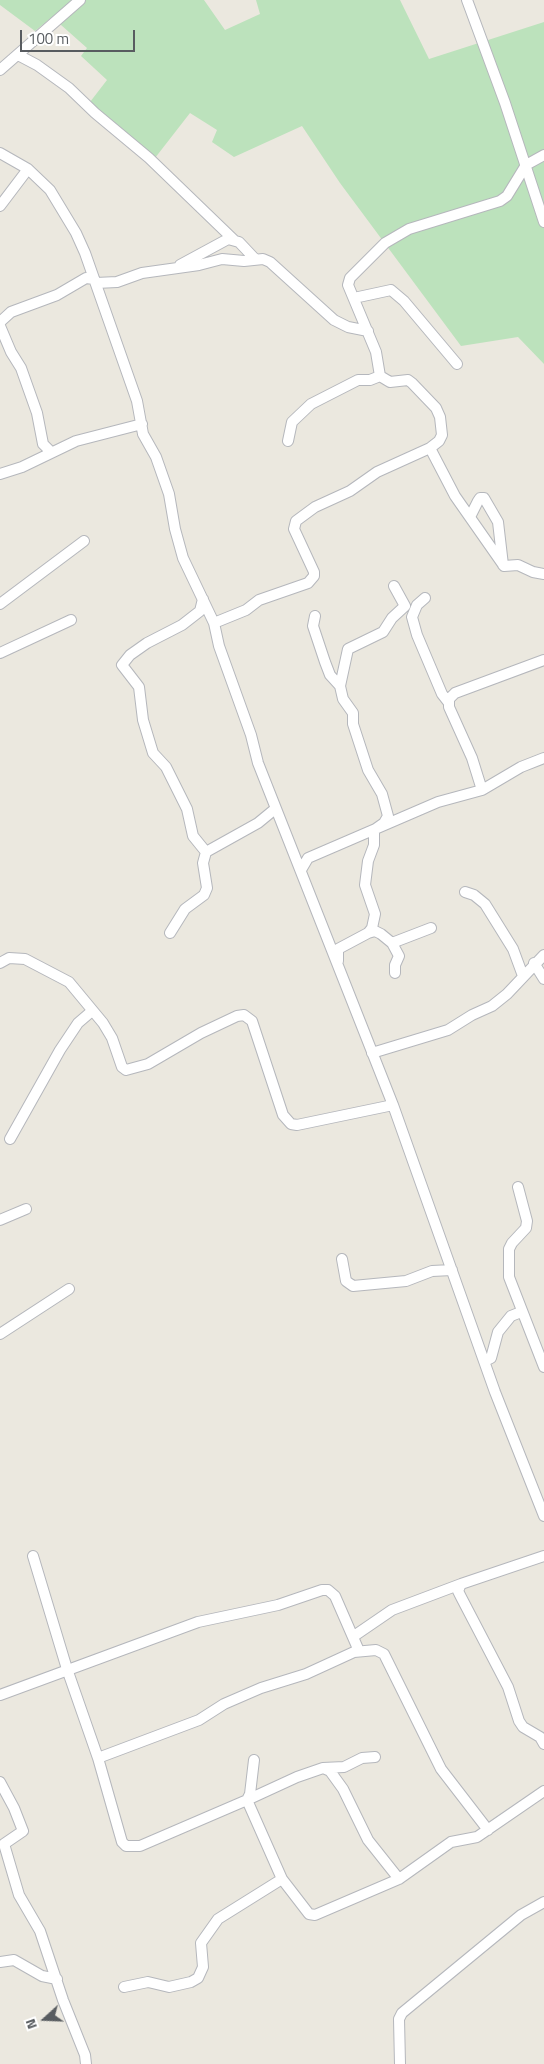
<!DOCTYPE html>
<html>
<head>
<meta charset="utf-8">
<style>
	body { margin:0 }
	#map { position:relative; width:544px; height:2064px; overflow:hidden; background:#ebe8df; font-family:"Titillium Web",sans-serif }
	canvas { display:block }
	.north { position:absolute; left:20px; top:1994px; width:50px; height:50px; -webkit-text-stroke:4px #fff; paint-order:stroke; rotate:250deg; font-size:14px; font-weight:700; line-height:20px; text-align:center; color:#585c60 }
	.north::after { content:''; display:block; margin:auto; width:18px; height:22px; background:#585c60; clip-path:polygon(50% 0,100% 100%,50% 72%,0 100%) }
	.scale { position:absolute; left:20px; top:30px; width:115px; height:22px; box-sizing:border-box; border:2px solid #585c60; border-top:0; padding-left:6px; font-size:15px; line-height:18px; white-space:nowrap; color:#585c60; -webkit-text-stroke:4px #fff; paint-order:stroke }
</style>
</head>
<body>
<div id="map">
<canvas width="544" height="2064"></canvas>
<div class="north">N</div>
<div class="scale">100 m</div>
</div>
<script>
const context = document.querySelector('canvas').getContext('2d');
context.lineJoin = 'round';
function paint(path, color) { context.fillStyle = color; context.fill(path, 'evenodd'); }
const shape = rows => new Path2D(rows.map(r => 'M' + r).join(''));
function strokePath(path, color, width, dash) { context.strokeStyle = color; context.lineWidth = width; context.lineCap = dash ? 'butt' : 'round'; context.setLineDash(dash || []); context.stroke(path); }
paint(shape([
	[0,0,204,0,225,30,260,14,256,0,400,0,429,59,544,22,544,364,518,337,461,346,340,183,302,126,234,157,212,142,217,130,190,113,155,158,90,102,107,80,81,56,87,48,52,17,35,31,0,5]
]), '#bce2bc');
const minor = shape([
	[467,0,505,103,544,222],
	[18,55,37,65,69,88,95,113,149,158,234,240],
	[0,70,80,0],
	[0,153,28,169,50,190,76,233,85,253,137,401,143,434,156,457,169,494,175,529,183,558,214,623,219,646,251,735,258,763,393,1105,495,1392,544,1516],
	[0,206,28,169],
	[180,265,228,239,239,242,255,259],
	[96,283,117,282,142,273,199,265,222,259,244,261,263,259,270,262,334,320,348,327,368,331],
	[354,298,391,290,404,301,457,364],
	[0,322,11,312,57,295,86,278,94,279],
	[0,326,11,352,21,368,37,413,43,444,51,452],
	[288,441,292,422,311,404,358,380,370,380,380,376],
	[430,448,455,496,504,566],
	[0,474,22,467,76,441,142,424],
	[470,517,478,501,480,498,484,498,498,522,503,565],
	[504,566,518,565,533,572,544,574],
	[425,598,417,605,412,617,417,635,442,694,449,703],
	[203,599,200,611,182,625,147,643,130,655,122,665,139,687,143,720,153,753,166,767,187,809,193,836,206,852],
	[0,604,84,541],
	[315,616,313,626,325,662,330,675,340,686],
	[214,623,246,610,259,600,308,583,314,576,314,572,294,529,296,521,315,507,350,491,377,472,430,448,439,441,442,435,440,417,436,408,412,383,408,380,390,382,380,376,376,352,348,285,350,278,385,243,409,229,500,201,507,196,526,165,544,155],
	[0,653,71,620],
	[482,790,472,758,449,707,449,699,455,693,544,660],
	[301,870,308,858,438,802,482,790,521,767,544,758],
	[465,892,474,895,485,904,513,949,523,976],
	[170,933,185,909,204,895,207,888,203,863,206,852,258,823,275,809],
	[368,933,372,928,375,914,365,885,368,861,374,845,374,830,384,823,388,816,382,794,368,770,353,724,353,713,343,699,340,686,348,649,383,632,392,618,405,606,394,586],
	[392,943,399,956,395,965,395,973],
	[338,961,338,949,368,933,375,931,381,934,392,943,431,928],
	[0,963,9,958,25,959,69,982,103,1023,112,1038,122,1067,126,1070,148,1064,201,1033,237,1016,244,1015,252,1021,283,1115,291,1124,297,1125,393,1105],
	[534,963,544,979],
	[372,1053,448,1030,472,1015,492,1006,507,994,544,955],
	[10,1139,60,1050,78,1023,92,1011],
	[518,1187,527,1221,526,1228,512,1243,509,1249,509,1277,544,1367],
	[0,1220,26,1209],
	[342,1259,346,1281,353,1286,406,1281,432,1271,452,1270],
	[0,1334,69,1289],
	[485,1361,491,1358,498,1332,511,1316,521,1312],
	[33,1556,67,1669,98,1758,122,1842,126,1846,140,1846,247,1800,282,1879,309,1914,315,1915,399,1879,451,1842,477,1837,544,1791],
	[461,1584,458,1591,461,1597,508,1687,519,1721,523,1727,540,1737,544,1744],
	[354,1636,392,1610,461,1584,544,1556],
	[0,1695,198,1622,278,1605,322,1590,328,1590,335,1596,359,1651],
	[98,1758,199,1720,224,1704,261,1688,306,1674,354,1652,376,1650,384,1654,441,1769,488,1830],
	[323,1768,330,1771,343,1789,368,1840,399,1879],
	[0,1782,14,1808,23,1831,4,1844,19,1895,40,1931,63,2000,85,2055,86,2064],
	[247,1800,297,1777,323,1768,344,1767,362,1758,375,1757],
	[247,1800,250,1794,254,1760],
	[0,1962,14,1960,42,1976,57,1979],
	[124,1987,148,1982,169,1987,191,1982,198,1978,203,1967,201,1943,218,1919,282,1879],
	[400,2064,399,2019,402,2013,521,1915,544,1902]
]);
strokePath(minor, '#b5b7bc', 12);
strokePath(minor, '#fff', 10);
</script>
</body>
</html>
